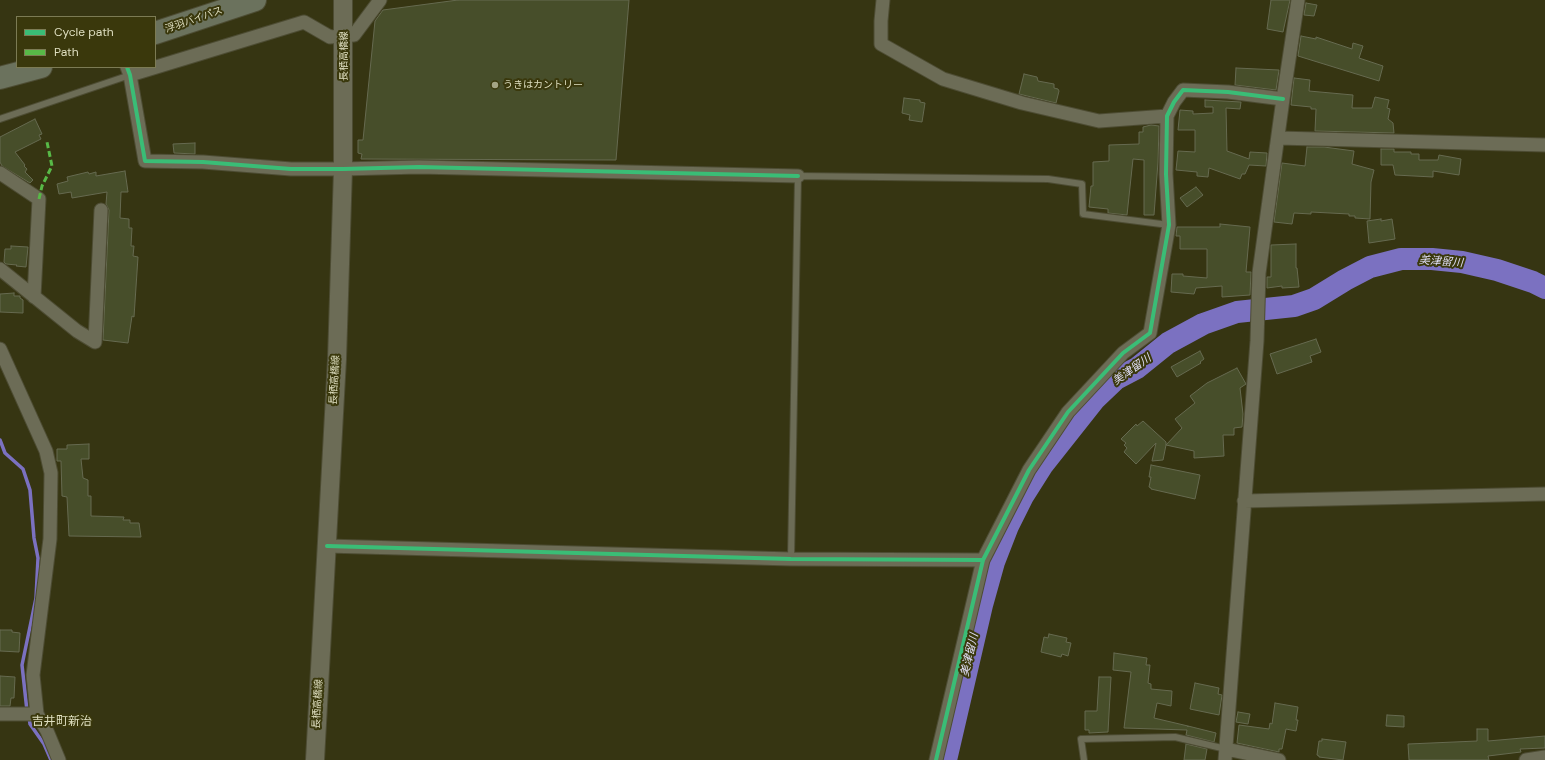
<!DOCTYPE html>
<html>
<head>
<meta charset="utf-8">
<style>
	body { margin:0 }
	#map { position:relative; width:1545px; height:760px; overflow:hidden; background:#363512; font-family:"DM Sans",sans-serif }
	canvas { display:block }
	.legend { position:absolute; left:16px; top:16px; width:140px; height:52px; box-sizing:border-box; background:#3a380c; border:1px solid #7c7b54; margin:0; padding:5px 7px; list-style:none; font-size:12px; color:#dfdfc1 }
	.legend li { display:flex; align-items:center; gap:8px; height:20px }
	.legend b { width:20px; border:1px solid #7c7b54 }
</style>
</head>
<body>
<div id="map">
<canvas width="1545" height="760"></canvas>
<ul class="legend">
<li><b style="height:5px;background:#3abd76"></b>Cycle path</li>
<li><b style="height:5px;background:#58b947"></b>Path</li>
</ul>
</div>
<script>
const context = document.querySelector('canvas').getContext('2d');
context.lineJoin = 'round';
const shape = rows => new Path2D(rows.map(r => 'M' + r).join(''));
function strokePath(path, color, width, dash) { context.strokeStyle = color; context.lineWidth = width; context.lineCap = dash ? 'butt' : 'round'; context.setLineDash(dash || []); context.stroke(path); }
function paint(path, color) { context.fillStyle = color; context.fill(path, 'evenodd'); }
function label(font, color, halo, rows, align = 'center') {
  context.font = font + ' "DM Sans","Noto Sans JP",sans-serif'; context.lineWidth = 4; context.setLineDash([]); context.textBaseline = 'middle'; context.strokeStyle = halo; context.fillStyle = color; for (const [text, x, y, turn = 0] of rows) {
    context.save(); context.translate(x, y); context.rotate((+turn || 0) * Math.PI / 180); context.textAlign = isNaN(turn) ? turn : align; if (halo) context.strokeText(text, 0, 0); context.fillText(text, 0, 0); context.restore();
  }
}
strokePath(shape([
	[0,440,5,453,23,469,30,490,34,538,38,558,36,598,22,665,27,711],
	[29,717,30,724,44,744,51,760]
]), '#7b71c1', 3.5);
strokePath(shape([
	[946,760,982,605,994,562,1008,526,1023,496,1042,466,1095,399,1116,379,1137,368,1168,343,1203,324,1237,312,1294,306,1314,299,1345,280,1370,267,1401,259,1432,259,1462,262,1497,270,1533,282,1545,288]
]), '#7b71c1', 22);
const building = shape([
	[458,0,629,0,616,160,361,159,362,154,358,153,358,140,363,140,375,21,383,10,458,0],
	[1271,0,1290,0,1283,32,1267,29,1271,0],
	[1306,3,1317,5,1314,16,1304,15,1306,3],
	[1301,36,1316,39,1316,37,1352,49,1353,43,1363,46,1359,58,1383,66,1379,81,1298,56,1301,36],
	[1236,68,1279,70,1276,90,1235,85,1236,68],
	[1024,74,1037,77,1038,81,1054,84,1054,88,1058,89,1059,91,1056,103,1019,94,1024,74],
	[1294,78,1310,80,1309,91,1353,95,1352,108,1372,108,1375,97,1389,100,1387,108,1390,109,1388,119,1393,123,1394,133,1315,131,1316,109,1311,109,1311,107,1291,105,1294,78],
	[904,98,920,100,920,102,925,103,922,122,909,120,910,115,902,113,904,98],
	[1205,100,1241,102,1240,109,1226,108,1227,151,1249,159,1250,152,1267,153,1266,166,1249,165,1245,174,1242,174,1240,179,1209,168,1208,177,1197,176,1197,172,1176,170,1178,151,1195,152,1195,130,1178,130,1180,110,1193,111,1193,114,1213,113,1213,107,1205,107,1205,100],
	[35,119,42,134,39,135,41,139,15,152,25,165,24,166,27,169,25,172,33,180,30,183,2,166,0,162,0,137,35,119],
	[1151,125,1159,126,1158,162,1154,215,1144,215,1144,160,1133,159,1127,215,1108,213,1108,209,1089,207,1091,186,1093,186,1093,162,1109,161,1109,145,1139,144,1139,132,1143,132,1143,127,1151,125],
	[195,143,195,154,174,153,173,144,195,143],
	[1307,147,1324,147,1354,151,1352,164,1374,170,1371,182,1370,219,1355,218,1355,216,1349,216,1349,214,1311,212,1311,214,1294,213,1292,224,1274,222,1282,163,1305,166,1307,147],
	[1381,149,1394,149,1394,152,1411,152,1411,154,1419,154,1419,160,1438,160,1439,155,1461,159,1459,175,1433,171,1433,177,1395,175,1393,165,1381,165,1381,149],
	[125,171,128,192,121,192,120,218,129,219,129,228,132,228,131,246,134,246,133,256,138,257,134,317,132,316,128,343,103,340,109,210,106,204,107,192,72,198,71,192,59,194,57,184,68,181,67,177,88,172,89,174,96,172,96,176,125,171],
	[1196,187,1203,195,1187,207,1180,198,1196,187],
	[1381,219,1381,221,1392,219,1395,239,1369,243,1367,221,1381,219],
	[1220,224,1250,227,1246,272,1251,272,1250,295,1222,297,1222,286,1196,288,1194,294,1171,292,1172,274,1183,274,1183,276,1207,278,1207,249,1180,249,1180,236,1176,236,1177,227,1220,227,1220,224],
	[1296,244,1296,268,1297,268,1299,287,1282,288,1282,286,1267,288,1267,277,1271,277,1271,245,1296,244],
	[11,246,28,247,26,267,16,266,17,265,6,264,4,262,5,249,11,249,11,246],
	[14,293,14,296,20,296,20,298,23,300,23,313,0,312,0,294,14,293],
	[1316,339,1321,352,1310,356,1312,362,1277,374,1270,354,1316,339],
	[1200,351,1204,359,1200,362,1201,363,1177,377,1171,367,1200,351],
	[1237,368,1246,384,1240,388,1243,414,1242,427,1234,428,1234,435,1223,435,1224,456,1194,458,1194,451,1166,445,1163,460,1152,461,1156,443,1136,464,1124,452,1127,448,1124,445,1126,443,1121,439,1136,424,1137,426,1143,421,1166,442,1166,445,1182,428,1175,419,1195,403,1190,396,1207,383,1237,368],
	[89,444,89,459,81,459,83,478,88,480,88,496,91,496,91,516,124,517,123,520,130,520,130,523,139,523,141,537,69,536,67,497,62,496,61,461,57,461,57,449,67,449,67,445,89,444],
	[1151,465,1200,475,1195,499,1151,489,1151,488,1149,487,1151,477,1149,477,1151,465],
	[0,630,12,630,12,632,20,633,19,652,0,651,0,630],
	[1049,634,1067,638,1066,642,1071,643,1068,656,1062,654,1061,657,1041,652,1044,637,1048,638,1049,634],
	[1114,653,1147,658,1146,665,1150,665,1148,683,1151,684,1151,689,1172,691,1171,706,1157,703,1154,718,1188,726,1188,727,1188,726,1216,733,1214,742,1186,735,1187,730,1124,728,1131,672,1113,670,1114,653],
	[0,676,15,677,14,698,11,698,10,706,0,706,0,676],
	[1099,677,1111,677,1108,732,1089,733,1089,730,1085,730,1085,711,1097,711,1099,677],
	[1195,683,1219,688,1218,694,1222,695,1219,715,1190,709,1195,683],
	[1275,703,1298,707,1296,720,1298,720,1296,731,1286,729,1282,749,1279,749,1279,752,1237,743,1239,725,1269,729,1270,723,1272,724,1275,703],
	[1238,712,1250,714,1248,724,1236,722,1238,712],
	[1387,715,1404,716,1404,727,1386,726,1387,715],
	[1477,729,1488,729,1488,741,1545,736,1545,748,1520,749,1521,752,1488,756,1489,760,1409,760,1408,744,1477,741,1477,729],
	[1322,739,1346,742,1343,760,1319,757,1319,756,1317,755,1319,741,1322,741,1322,739],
	[1186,744,1207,749,1205,760,1184,760,1186,744]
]);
paint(building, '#474e2a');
strokePath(building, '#666a50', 1);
const lane = shape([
	[0,119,130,75],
	[791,559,798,176,1048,179,1082,184,1083,214,1169,225],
	[1084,760,1081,739,1175,737,1226,749]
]);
const street = shape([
	[883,0,881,21,881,44,943,79,1022,103,1099,121,1167,116],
	[127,67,130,75,145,161,203,162,291,169,343,169,419,167,798,176],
	[130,75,304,22,330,37,354,35,380,0],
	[1278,138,1545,145],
	[0,173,39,199,34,297],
	[0,269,77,331,95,342,101,210],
	[0,349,46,451,51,473,50,539,33,675,37,714,47,731,59,760],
	[1244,501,1545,494],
	[327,546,791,559,983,560],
	[0,714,37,714],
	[1226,749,1279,760],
	[936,760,983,560,1029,470,1068,412,1123,353,1150,333,1169,225,1166,174,1167,116,1174,102,1183,90,1228,92,1283,99],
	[1225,760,1257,341,1259,273,1283,99,1298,0],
	[1526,760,1545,757]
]);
const secondary = shape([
	[315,760,337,359,343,169,343,0]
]);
const highway = shape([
	[155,33,255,0],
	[0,78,41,67]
]);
strokePath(lane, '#4d4c33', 8);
strokePath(street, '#4d4c33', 15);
strokePath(secondary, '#4d4c33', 20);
strokePath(highway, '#4d4c33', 24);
strokePath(lane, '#6c6c56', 6);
strokePath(street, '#6c6c56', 13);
strokePath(secondary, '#6c6c56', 18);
strokePath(highway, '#6b725d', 22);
strokePath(shape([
	[39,199,42,186,52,166,47,142]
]), '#58b947', 3, [6, 3]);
strokePath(shape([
	[127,67,130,75,145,161,203,162,291,169,343,169,419,167,798,176],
	[327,546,791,559,983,560],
	[936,760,983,560,1029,470,1068,412,1123,353,1150,333,1169,225,1166,174,1167,116,1174,102,1183,90,1228,92,1283,99]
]), '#3abd76', 4);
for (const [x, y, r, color] of [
	[495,85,4,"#a4a484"]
]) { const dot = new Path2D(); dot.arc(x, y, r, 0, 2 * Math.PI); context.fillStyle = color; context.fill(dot); strokePath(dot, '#3a380c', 1.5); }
label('10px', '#dfdfc1', '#3a380c', [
	["浮羽バイパス",194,20,-19],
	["長栖高橋線",344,56,-90],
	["長栖高橋線",335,380,-87],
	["長栖高橋線",318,704,-87]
]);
label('10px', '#dfdfc1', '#3a380c', [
	["うきはカントリー",503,85]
], 'left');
label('italic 11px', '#e0dff7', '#3a380c', [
	["美津留川",1441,262,4],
	["美津留川",1132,370,-35],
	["美津留川",970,655,-77]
]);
label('12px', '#dfdfc1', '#3a380c', [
	["吉井町新治",62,722]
]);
</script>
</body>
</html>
